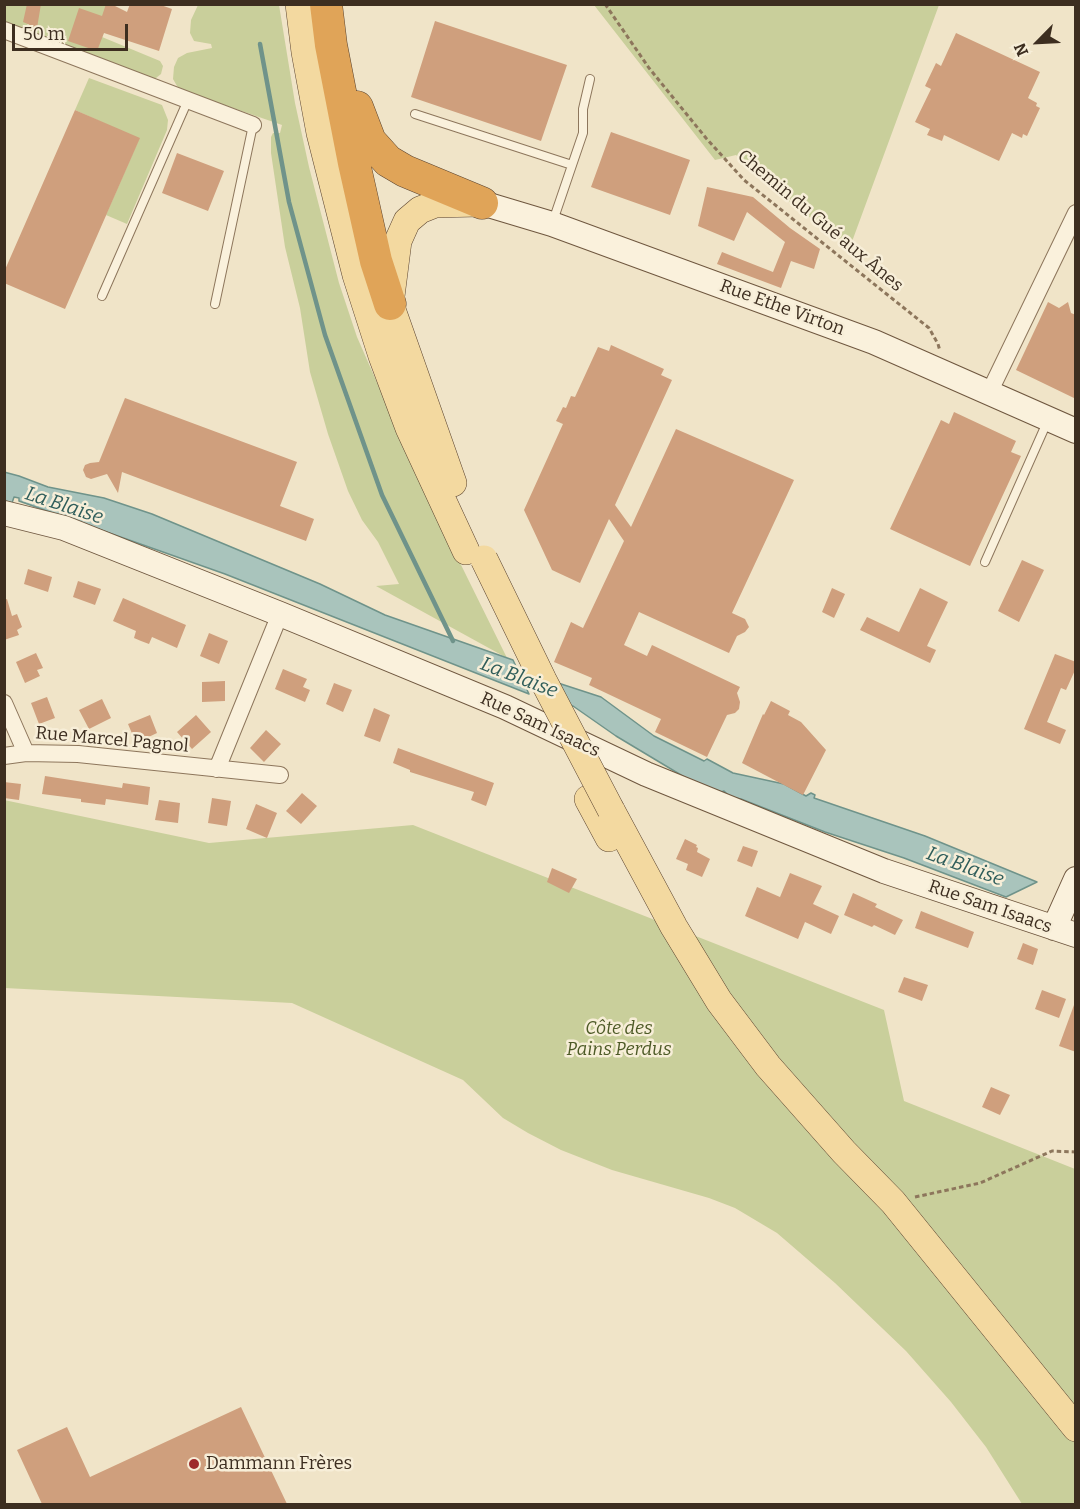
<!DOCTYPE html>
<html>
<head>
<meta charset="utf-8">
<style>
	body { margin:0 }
	#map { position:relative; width:1080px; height:1509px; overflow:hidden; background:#f0e4c8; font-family:Bitter,serif }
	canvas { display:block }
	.frame { position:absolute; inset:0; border:6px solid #3d2e20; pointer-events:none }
	.north { position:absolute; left:1008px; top:12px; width:60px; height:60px; -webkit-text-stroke:4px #f7eed8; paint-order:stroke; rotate:246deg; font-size:16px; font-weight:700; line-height:24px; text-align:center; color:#3d2e20 }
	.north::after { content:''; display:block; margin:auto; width:21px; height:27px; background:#3d2e20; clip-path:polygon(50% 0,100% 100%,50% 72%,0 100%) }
	.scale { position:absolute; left:12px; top:24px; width:116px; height:27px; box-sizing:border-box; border:3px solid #3d2e20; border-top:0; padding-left:8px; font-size:18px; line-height:21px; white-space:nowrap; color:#3d2e20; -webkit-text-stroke:4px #f7eed8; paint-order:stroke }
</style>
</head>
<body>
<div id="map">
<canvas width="1080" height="1509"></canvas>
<div class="frame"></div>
<div class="north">N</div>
<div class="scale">50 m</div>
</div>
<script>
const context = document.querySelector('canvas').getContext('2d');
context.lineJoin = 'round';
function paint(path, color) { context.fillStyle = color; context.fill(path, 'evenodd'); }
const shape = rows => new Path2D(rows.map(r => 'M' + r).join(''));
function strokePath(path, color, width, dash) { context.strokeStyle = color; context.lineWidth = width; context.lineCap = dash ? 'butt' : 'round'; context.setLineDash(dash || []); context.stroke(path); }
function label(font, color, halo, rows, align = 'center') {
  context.font = font + ' Bitter,serif'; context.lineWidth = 5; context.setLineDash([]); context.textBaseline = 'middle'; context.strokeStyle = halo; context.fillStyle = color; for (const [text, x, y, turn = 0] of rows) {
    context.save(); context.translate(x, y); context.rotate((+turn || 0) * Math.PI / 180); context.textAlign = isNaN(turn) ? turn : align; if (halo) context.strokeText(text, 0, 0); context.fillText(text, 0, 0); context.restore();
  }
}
paint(shape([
	[4,5,114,5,102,37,160,61,163,66,161,74,156,78,151,79,5,22],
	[198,5,279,5,295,103,309,167,339,283,357,337,426,494,507,658,376,586,399,584,378,542,362,520,348,491,328,434,310,372,300,308,285,247,271,153,271,137,273,133,280,133,282,125,181,90,177,86,173,79,174,67,178,58,187,53,212,48,211,44,194,41,190,33,191,20],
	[594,5,939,5,850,247,792,204,736,155,715,160],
	[89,78,162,105,168,120,167,130,127,224,106,215,139,139,75,110],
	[4,800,209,843,413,825,884,1010,904,1101,1075,1169,1075,1504,1022,1504,986,1447,951,1402,906,1351,835,1283,777,1233,735,1208,709,1198,612,1170,561,1150,528,1133,503,1118,463,1080,292,1003,5,988]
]), '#c9cf9b');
const water = shape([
	[4,472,19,476,48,487,104,498,152,514,320,584,385,615,513,660,529,694,225,574,19,501,19,498,14,497,12,503,5,501,4,472],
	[555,682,601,697,654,736,704,761,707,759,733,773,784,784,806,796,811,793,815,795,814,798,925,836,1037,882,1006,897,904,858,825,832,741,799,730,797,724,791,721,792,686,778,616,736,573,706,567,705,555,682]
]);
paint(water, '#a9c4bc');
strokePath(water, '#6f938a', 1.5);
strokePath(shape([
	[260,44,289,202,325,335,382,495,453,641]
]), '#6f938a', 4.5);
paint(shape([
	[27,4,41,4,37,28,23,22],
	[106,4,111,4,127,12,130,4,158,4,172,9,159,51,104,33,97,51,68,41,79,8,102,16],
	[435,21,567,65,541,141,411,97],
	[956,33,1040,72,1028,98,1037,103,1036,106,1040,108,1027,136,1023,134,1022,138,1012,133,999,161,944,135,942,141,927,135,930,129,915,122,931,89,925,86,936,63,941,66],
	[75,110,140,138,65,309,4,283,4,272],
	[611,132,690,160,670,215,591,187],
	[177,153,224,171,208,211,162,193],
	[707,187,753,197,790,228,820,249,814,269,791,261,781,288,717,264,722,252,773,272,785,242,747,212,734,241,698,226],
	[1048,302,1059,308,1068,302,1071,313,1076,315,1076,399,1016,370],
	[611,345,664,369,661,375,672,380,615,505,631,527,676,429,794,480,732,613,745,619,749,627,745,632,737,636,729,653,639,612,624,645,647,656,652,645,740,687,737,693,740,702,739,709,735,713,727,715,707,757,655,732,661,719,589,685,592,678,554,662,571,622,583,628,624,541,609,519,580,583,552,570,524,510,563,424,556,421,563,407,566,408,571,396,575,397,598,347,609,351],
	[125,398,297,462,280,506,314,519,306,541,122,472,118,493,107,474,91,479,86,477,83,470,85,465,90,463,99,462],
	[954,412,1016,441,1011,452,1021,456,970,566,890,529,941,420,949,424],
	[1022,560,1044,570,1019,622,998,611],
	[28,569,52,577,48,592,24,584],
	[78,581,101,589,95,605,73,597],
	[832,588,845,594,834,618,822,612],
	[920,588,948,602,927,646,936,650,930,663,860,630,867,617,899,632],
	[123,598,186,625,177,648,152,637,149,644,141,641,134,638,136,631,113,621],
	[7,599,12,616,17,614,22,627,17,630,19,635,4,640,4,600],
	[209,633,228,641,219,664,200,656],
	[36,653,43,668,37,670,40,676,25,683,16,662],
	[1055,654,1076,662,1076,668,1066,690,1061,688,1047,722,1066,730,1060,744,1024,729],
	[283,669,307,679,303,687,310,690,305,702,275,689],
	[225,681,225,701,202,702,202,682],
	[334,683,352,690,343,712,326,704],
	[47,697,55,718,39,724,31,703],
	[102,699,111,718,89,729,79,710],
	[771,701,790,711,788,715,801,722,826,750,803,795,742,763,763,714,764,715],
	[374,708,390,715,380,742,364,736],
	[150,715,157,733,136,743,128,724],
	[196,715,211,732,192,749,177,732],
	[266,730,281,744,264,762,250,748],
	[398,748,494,783,486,806,471,800,474,792,410,772,410,770,393,763],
	[45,776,122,788,123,783,150,787,148,805,106,799,105,805,81,802,81,799,42,794],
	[4,782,21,784,19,800,4,798],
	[302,793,317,806,301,824,286,811],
	[212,798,231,801,227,826,208,823],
	[159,800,180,803,178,823,155,820],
	[256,804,277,813,267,838,246,829],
	[685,839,697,845,696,847,698,848,697,852,710,859,702,877,686,870,688,864,676,859],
	[743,846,758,851,752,867,737,861],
	[552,868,577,879,569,893,547,882],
	[790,873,822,886,813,904,839,916,831,934,805,922,798,939,745,916,757,887,780,897],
	[853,893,877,904,875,907,903,920,895,935,874,925,872,927,844,915],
	[921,911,974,932,968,948,915,928],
	[1023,943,1038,949,1033,965,1017,959],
	[904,977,928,985,922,1001,898,992],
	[1042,990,1066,999,1059,1018,1035,1009],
	[1074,1005,1076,1005,1076,1052,1059,1046],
	[991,1087,1010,1095,1000,1115,982,1107],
	[241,1407,287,1504,42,1504,17,1450,67,1427,90,1477]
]), '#cf9f7d');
const lane = shape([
	[415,114,572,165],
	[553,221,583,133,583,109,590,79],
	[102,296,188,100],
	[215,304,253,125],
	[985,562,1048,420]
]);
const street = shape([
	[4,30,253,125],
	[989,393,1076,213],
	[4,703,26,753],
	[4,756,26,753,78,754,280,775],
	[217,769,280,614]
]);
const secondary = shape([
	[482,203,552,224,874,342,1076,431],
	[4,513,64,528,280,614,505,707,646,774,884,871,1076,935],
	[1054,928,1076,879]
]);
const primary = shape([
	[299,4,305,52,320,133,356,275,382,356,409,428,466,551],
	[453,483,390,304,398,241,407,221,420,210,435,204,478,203],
	[588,799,609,838],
	[611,810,674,927,719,1001,768,1066,844,1152,893,1202,1076,1428]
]);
const highway = shape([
	[326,4,331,45,354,163,376,261,390,304],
	[357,107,370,141,388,161,405,171,482,203]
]);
strokePath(lane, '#8d765c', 10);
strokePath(street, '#8d765c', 18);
strokePath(secondary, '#6f573f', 26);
strokePath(primary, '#5b4430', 28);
strokePath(highway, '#5b4430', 33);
strokePath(shape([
	[605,4,649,68,706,138,744,180,929,328,938,344,940,351],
	[915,1197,980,1183,1052,1151,1076,1152]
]), '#8d765c', 3, [4.5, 3]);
strokePath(lane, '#faf1dc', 8);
strokePath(street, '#faf1dc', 16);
strokePath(secondary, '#faf1dc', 24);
strokePath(primary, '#f3d9a0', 27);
strokePath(highway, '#e0a458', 32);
const primaryBridge = shape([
	[484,559,543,680,611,810]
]);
strokePath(primaryBridge, '#5b4430', 28, []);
strokePath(primaryBridge, '#f3d9a0', 27);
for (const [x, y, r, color] of [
	[194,1464,6,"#9e2a2b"]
]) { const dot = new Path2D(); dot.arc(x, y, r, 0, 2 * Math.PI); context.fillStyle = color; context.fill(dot); strokePath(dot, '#f7eed8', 2); }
label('18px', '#3d2e20', '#f7eed8', [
	["Chemin du Gué aux Ânes",820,221,40],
	["Rue Ethe Virton",782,308,20],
	["Rue Sam Isaacs",540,725,25],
	["Rue Marcel Pagnol",112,740,5],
	["Rue Sam Isaacs",990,907,19]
]);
label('italic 18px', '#4d5a26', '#f7eed8', [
	["Côte des",619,1029],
	["Pains Perdus",619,1050]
]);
label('18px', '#3d2e20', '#f7eed8', [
	["Dammann Frères",206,1464]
], 'left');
label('italic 20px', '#2f5d5a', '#f7eed8', [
	["La Blaise",64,506,18],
	["La Blaise",519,678,21],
	["La Blaise",965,867,20]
]);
</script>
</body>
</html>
